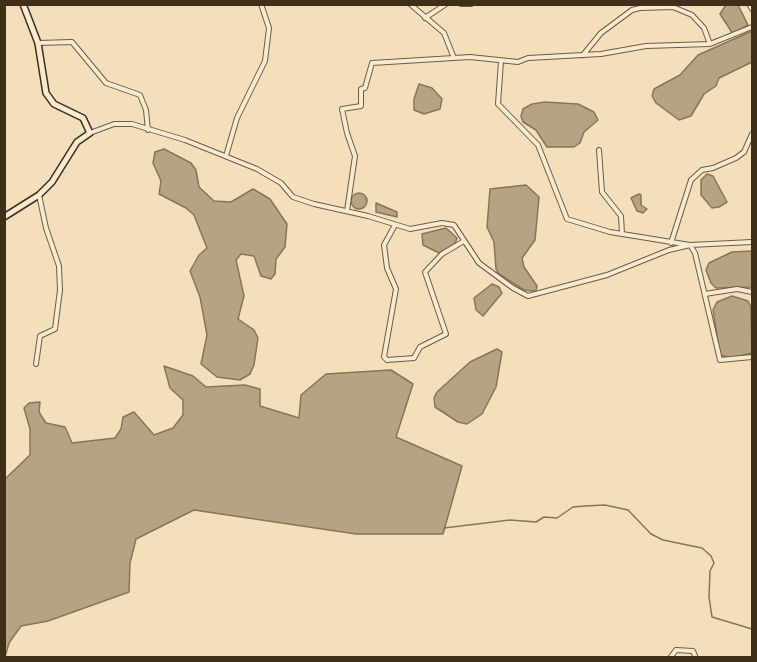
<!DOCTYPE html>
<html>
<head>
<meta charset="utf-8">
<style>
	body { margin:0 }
	#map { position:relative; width:757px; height:662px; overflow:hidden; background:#f5dfba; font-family:Alegreya,serif }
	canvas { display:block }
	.frame { position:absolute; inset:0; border:6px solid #402f18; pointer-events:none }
</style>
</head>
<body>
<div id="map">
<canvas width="757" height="662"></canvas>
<div class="frame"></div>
</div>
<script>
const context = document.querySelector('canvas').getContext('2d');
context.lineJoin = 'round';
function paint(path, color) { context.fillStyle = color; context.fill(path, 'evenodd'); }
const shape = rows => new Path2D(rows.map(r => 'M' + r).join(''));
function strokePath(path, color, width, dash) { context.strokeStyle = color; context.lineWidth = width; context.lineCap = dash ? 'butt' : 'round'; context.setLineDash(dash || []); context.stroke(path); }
const water = shape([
	[726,5,738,5,748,25,733,34,720,14,726,5],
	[752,31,752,62,719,78,716,86,704,94,691,116,679,120,656,103,652,96,654,89,680,75,698,55,752,31],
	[419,84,432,88,442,99,440,109,424,114,414,110,414,99,419,84],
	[545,102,578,104,594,112,598,120,584,132,580,143,574,147,547,147,536,130,523,122,521,116,523,109,532,104,545,102],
	[164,149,191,163,196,170,199,187,214,201,231,202,253,189,270,199,287,224,285,247,276,259,275,274,271,279,261,276,254,256,241,254,236,260,244,296,238,319,254,330,258,338,254,365,250,374,240,380,217,377,201,364,207,335,200,297,190,271,199,255,207,248,194,215,186,208,159,194,161,181,153,163,155,152,164,149],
	[707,174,713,176,727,202,719,207,712,208,701,195,701,180,707,174],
	[526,185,539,197,535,240,522,258,524,267,537,286,536,291,532,291,524,290,499,274,496,269,494,242,487,227,490,189,526,185],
	'351 201a8 8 0 1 1 16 0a8 8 0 1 1-16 0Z',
	[639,194,641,195,641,205,647,209,643,213,637,211,631,198,639,194],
	[376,203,397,212,397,217,376,212,376,203],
	[446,228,457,238,455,244,439,253,423,245,422,234,446,228],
	[752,251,752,287,716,288,711,283,706,270,709,263,732,252,752,251],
	[492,284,499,287,502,293,483,316,476,310,474,298,492,284],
	[732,296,748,301,751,307,752,353,731,358,720,355,713,310,717,302,732,296],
	[497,349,502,352,496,387,482,414,467,424,458,422,435,407,434,398,437,392,470,362,497,349],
	[164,366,193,376,206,387,245,385,260,389,260,406,299,418,301,395,326,374,391,370,413,384,396,437,462,466,443,534,356,534,194,510,136,539,130,563,129,592,48,621,21,626,9,643,5,657,5,479,30,455,30,429,24,408,29,403,40,402,39,412,46,423,65,427,72,443,115,438,121,429,123,417,134,412,154,435,173,428,183,415,183,400,170,388,164,366]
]);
paint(water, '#b7a383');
strokePath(water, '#877558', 1.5);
strokePath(shape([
	[444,528,510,520,536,522,544,517,557,518,573,507,585,506,605,505,628,510,651,534,663,540,702,548,711,556,714,563,710,571,709,597,712,617,752,629]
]), '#877558', 1.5);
const street = shape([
	[410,4,444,33,454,58],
	[461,4,471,4],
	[749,4,752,9],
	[425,18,446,4],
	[38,43,72,42,106,83,140,95,146,110,148,130],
	[583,55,601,33,632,10,640,8,673,7,692,15,704,28,710,44,752,27],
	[501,61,498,104,538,145,567,219,610,232,690,245,695,253,720,360,752,357],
	[90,133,114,124,132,124,185,140,257,169,281,183,293,197,314,204,368,216,410,229,442,223,454,225,479,263,513,288,528,296,607,275,669,250,690,245,752,242],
	[599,150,602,192,621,216,622,234],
	[226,156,237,118,265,61,269,28,261,4],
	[347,211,355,156,347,133,342,109,361,106,361,89,365,88,372,63,470,57,518,62,528,58,601,54,646,46,710,44],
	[395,225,384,245,387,268,396,289,384,357,387,360,414,358,420,347,446,334,425,272,442,254,464,241],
	[671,243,691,180,702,170,713,168,736,158,744,152,752,134],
	[705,294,737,289,752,292],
	[36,364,40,336,55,329,60,290,59,266,46,228,39,195],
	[670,658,676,650,693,651,696,658]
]);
const secondary = shape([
	[4,217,39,195,52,182,77,142,90,133,83,118,54,104,46,93,38,43,23,4]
]);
strokePath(street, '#6d5b40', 6);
strokePath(secondary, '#402f18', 8);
strokePath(street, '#f8ead2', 4);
strokePath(secondary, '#f8ead2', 5);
</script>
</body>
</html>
